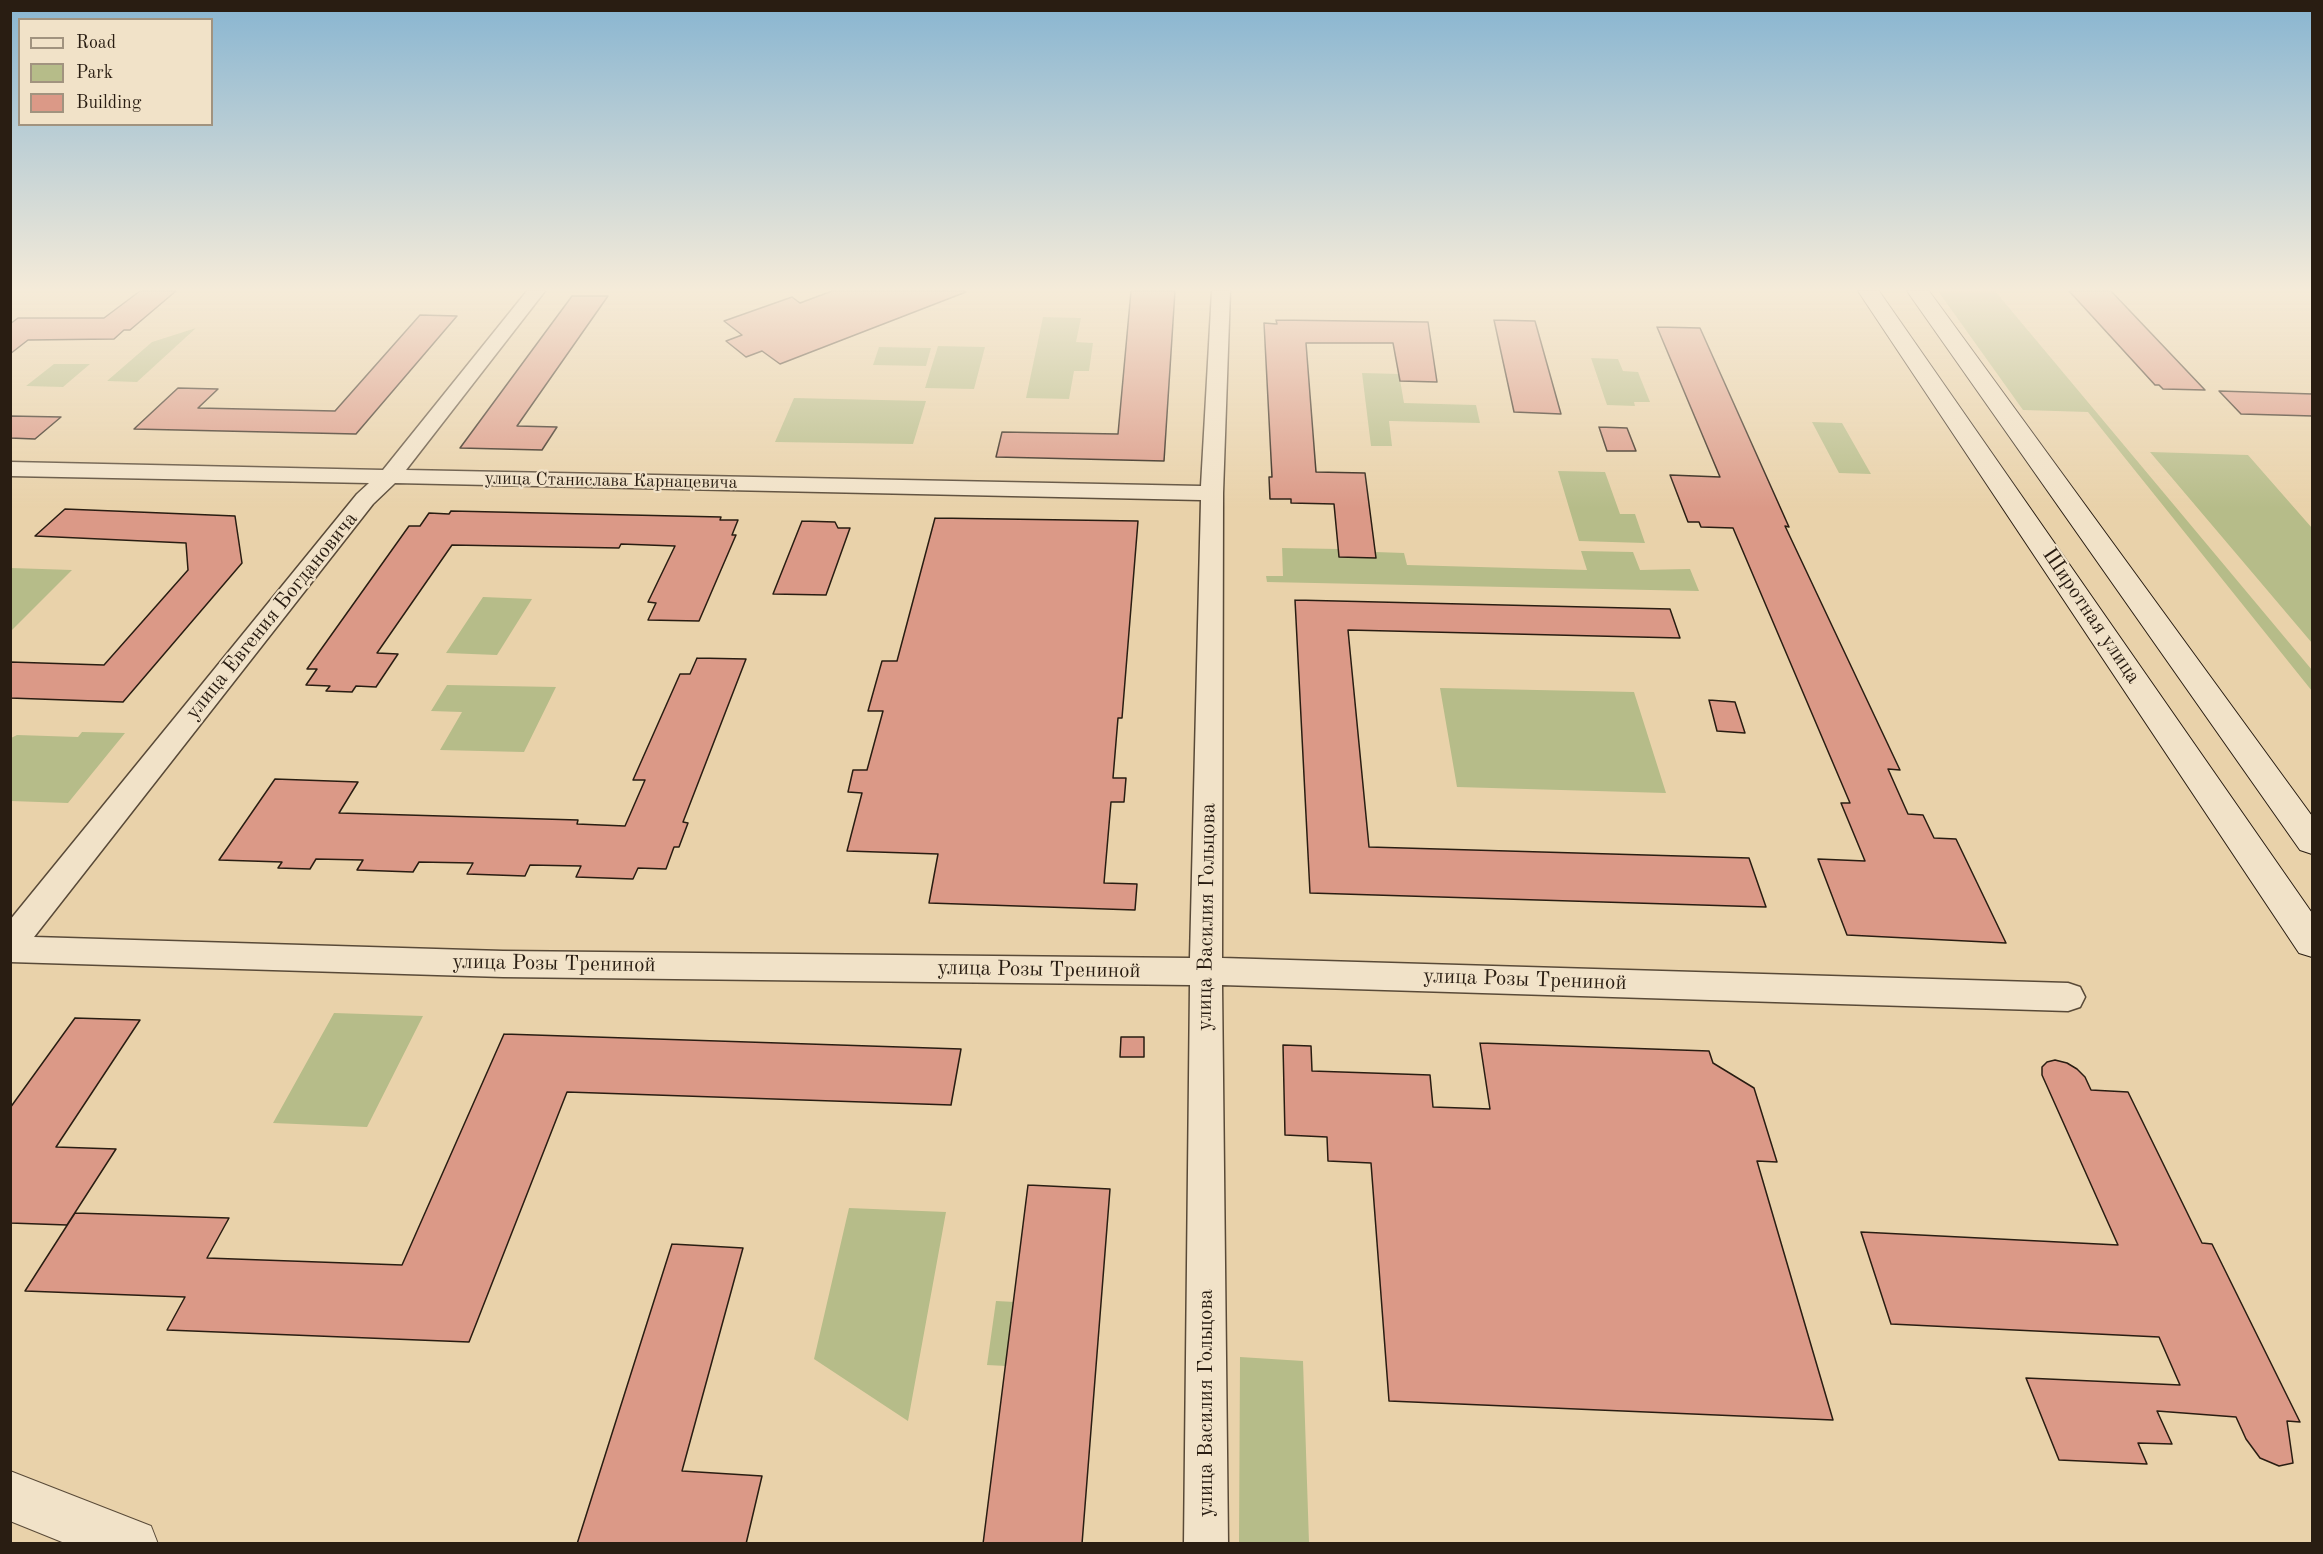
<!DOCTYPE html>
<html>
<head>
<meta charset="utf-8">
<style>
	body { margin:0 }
	#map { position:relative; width:2323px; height:1554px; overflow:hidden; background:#e9d2aa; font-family:"Old Standard TT",serif }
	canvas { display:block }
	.frame { position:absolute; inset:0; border:12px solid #291d12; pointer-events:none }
	.legend { position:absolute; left:18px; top:18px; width:195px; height:108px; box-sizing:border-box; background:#f1e2c8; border:2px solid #a1937f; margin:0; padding:8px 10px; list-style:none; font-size:18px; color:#291d12 }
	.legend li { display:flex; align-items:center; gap:12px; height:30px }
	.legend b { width:30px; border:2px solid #a1937f }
</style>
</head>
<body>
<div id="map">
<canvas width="2323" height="1554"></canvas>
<div class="frame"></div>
<ul class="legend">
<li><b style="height:8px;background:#f1e2c8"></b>Road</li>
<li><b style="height:16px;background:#b6bc89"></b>Park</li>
<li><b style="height:16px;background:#db9987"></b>Building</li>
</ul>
</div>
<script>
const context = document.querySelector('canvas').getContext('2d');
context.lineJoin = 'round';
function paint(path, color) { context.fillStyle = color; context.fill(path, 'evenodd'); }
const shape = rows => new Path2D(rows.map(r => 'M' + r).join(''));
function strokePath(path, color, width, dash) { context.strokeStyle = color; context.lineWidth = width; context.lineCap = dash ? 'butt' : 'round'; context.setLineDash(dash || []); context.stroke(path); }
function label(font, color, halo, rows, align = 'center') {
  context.font = font + ' "Old Standard TT",serif'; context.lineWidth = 4.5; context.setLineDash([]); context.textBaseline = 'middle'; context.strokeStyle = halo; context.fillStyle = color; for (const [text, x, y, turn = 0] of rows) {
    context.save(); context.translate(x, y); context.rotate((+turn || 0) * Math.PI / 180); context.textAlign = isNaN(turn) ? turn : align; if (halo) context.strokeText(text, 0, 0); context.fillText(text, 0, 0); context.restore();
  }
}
paint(shape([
	[1938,291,1995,291,2312,670,2312,691,2088,412,2023,410],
	[1043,317,1081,318,1076,342,1093,343,1089,371,1074,371,1069,399,1026,398],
	[196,328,137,382,107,381,152,342],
	[938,346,985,347,974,389,925,388],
	[879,347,931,348,926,366,873,365],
	[1591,358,1618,359,1623,371,1638,372,1650,402,1634,402,1635,406,1607,405],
	[54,364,90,364,63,387,26,386],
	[1362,373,1399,374,1404,403,1476,405,1480,423,1389,421,1392,446,1371,446],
	[794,398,926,401,913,444,775,442],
	[1812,422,1842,423,1871,474,1839,473],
	[2150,452,2248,455,2312,528,2312,643],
	[1558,471,1605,472,1620,514,1635,514,1645,543,1579,541],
	[1282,548,1338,549,1376,558,1375,552,1404,553,1407,565,1587,570,1581,551,1633,552,1640,570,1690,569,1699,591,1267,582,1266,576,1283,576],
	[11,568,72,570,11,631,10,568],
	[483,597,532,599,497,655,446,653],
	[447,685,556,687,524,752,440,750,462,712,431,711],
	[1440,688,1634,692,1666,793,1457,787],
	[82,732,125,733,68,803,11,801,11,738,17,735,78,737],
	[334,1013,423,1016,367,1127,273,1123],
	[849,1208,946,1212,908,1421,814,1359],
	[996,1301,1015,1302,1006,1366,987,1365],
	[1240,1357,1303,1361,1309,1543,1239,1543]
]), '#b6bc89');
const building = shape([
	[140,291,176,291,130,330,124,330,114,339,28,340,10,354,10,324,18,318,104,318,140,291],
	[832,291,966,291,966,292,780,364,762,351,746,357,726,341,742,335,724,321,792,297,800,303,832,291],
	[1131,291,1175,291,1164,461,996,457,1002,432,1118,434,1131,291],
	[2069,291,2111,291,2205,390,2163,389,2159,385,2155,385,2069,291],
	[572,296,608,296,517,426,557,427,542,450,460,448,572,296],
	[420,315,457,316,356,434,134,429,178,388,218,389,198,408,335,411,420,315],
	[1276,320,1428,322,1437,382,1400,381,1393,343,1306,343,1316,472,1365,473,1376,558,1339,557,1334,504,1291,503,1291,499,1270,499,1269,477,1272,477,1264,323,1277,324,1276,320],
	[1494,320,1535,321,1561,414,1514,412,1494,320],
	[1657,327,1700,328,1789,527,1785,526,1900,770,1888,769,1908,814,1923,815,1934,838,1956,839,2006,943,1847,935,1818,859,1865,861,1841,803,1850,803,1733,528,1701,527,1699,522,1688,522,1670,475,1720,477,1657,327],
	[2219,391,2313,394,2313,416,2241,414,2219,391],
	[10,416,61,417,35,439,10,438,10,416],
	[1599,427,1627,428,1636,451,1607,451,1599,427],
	[65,509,235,516,242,563,123,702,10,698,10,662,104,665,188,570,186,543,35,536,65,509],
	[451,511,721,517,720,520,738,520,732,535,736,535,699,621,648,620,656,603,648,602,675,546,621,544,619,548,452,545,377,653,398,654,376,687,356,686,352,692,326,691,330,686,306,685,317,669,307,669,409,526,420,526,429,513,449,514,451,511],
	[935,518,1138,521,1122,718,1118,718,1113,778,1126,778,1124,802,1111,802,1104,883,1137,884,1135,910,929,903,938,854,847,851,862,793,848,792,853,770,867,770,883,711,868,711,882,661,897,661,935,518],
	[802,521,835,522,838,528,850,528,826,595,773,594,802,521],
	[1295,600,1670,609,1680,638,1348,630,1369,847,1749,858,1766,907,1310,893,1295,600],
	[697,658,746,659,683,822,688,823,679,847,674,847,666,869,638,868,633,879,576,877,581,866,530,865,525,876,467,874,473,863,419,862,413,872,357,870,363,860,316,859,310,869,278,868,282,862,219,860,275,779,358,782,339,813,578,820,577,824,625,826,645,780,633,780,680,674,690,674,697,658],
	[1709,700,1735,702,1745,733,1717,731,1709,700],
	[75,1018,140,1020,56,1147,116,1149,67,1225,10,1223,10,1108,75,1018],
	[504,1034,961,1049,951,1105,567,1092,469,1342,167,1330,185,1297,25,1291,75,1213,229,1218,207,1258,402,1265,504,1034],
	[1121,1037,1144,1037,1144,1057,1120,1057,1121,1037],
	[1480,1043,1709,1051,1713,1063,1754,1088,1777,1162,1757,1161,1833,1420,1389,1401,1371,1163,1328,1161,1327,1137,1285,1135,1283,1045,1311,1046,1312,1071,1430,1075,1433,1107,1490,1109,1480,1043],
	[2055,1060,2067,1063,2077,1069,2085,1077,2091,1090,2128,1092,2202,1243,2212,1244,2300,1422,2287,1421,2293,1463,2279,1466,2260,1458,2246,1439,2236,1417,2157,1411,2172,1444,2138,1443,2147,1464,2059,1460,2026,1378,2180,1385,2159,1337,1891,1324,1861,1232,2118,1245,2042,1075,2042,1067,2047,1062,2055,1060],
	[1028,1185,1110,1189,1082,1544,983,1544,1028,1185],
	[672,1244,743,1248,682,1471,762,1476,746,1544,577,1544,672,1244]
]);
paint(building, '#db9987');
strokePath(building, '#291d12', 1.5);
const minor = shape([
	[527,291,545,291,406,470,1201,486,1212,291,1230,291,1223,493,1222,958,2068,983,2080,987,2085,997,2080,1007,2068,1011,1222,985,1228,1544,1184,1544,1190,985,503,977,10,962,10,920,357,494,369,483,10,476,10,462,383,470,527,291],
	[395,483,1201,500,1190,958,503,951,34,937,373,504,395,483]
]);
const tertiary = shape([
	[10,1471,151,1526,158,1544,67,1544,10,1521,10,1471]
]);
const secondary = shape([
	[1858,291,1879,291,2312,913,2312,957,2299,953,1858,291],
	[1907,291,1929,291,2312,816,2312,854,2300,850,1907,291]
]);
strokePath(minor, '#594a38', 3);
strokePath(tertiary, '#594a38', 2);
strokePath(secondary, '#291d12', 2);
paint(minor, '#f1e2c8');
paint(tertiary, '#f1e2c8');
paint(secondary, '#f1e2c8');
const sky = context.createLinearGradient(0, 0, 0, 508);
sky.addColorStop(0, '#88b5d1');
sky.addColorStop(0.57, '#f5ebd9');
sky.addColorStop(1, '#f5ebd900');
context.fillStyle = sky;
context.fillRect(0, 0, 2323, 508);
label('18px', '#291d12', '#f1e2c8', [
	["улица Станислава Карнацевича",611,481,1]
]);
label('21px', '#291d12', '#f1e2c8', [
	["улица Евгения Богдановича",272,616,-51],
	["Широтная улица",2091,616,56],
	["улица Василия Гольцова",1207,917,-89],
	["улица Розы Трениной",554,964,1],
	["улица Розы Трениной",1039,970,1],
	["улица Розы Трениной",1525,980,2],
	["улица Василия Гольцова",1206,1403,-90]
]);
</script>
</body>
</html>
